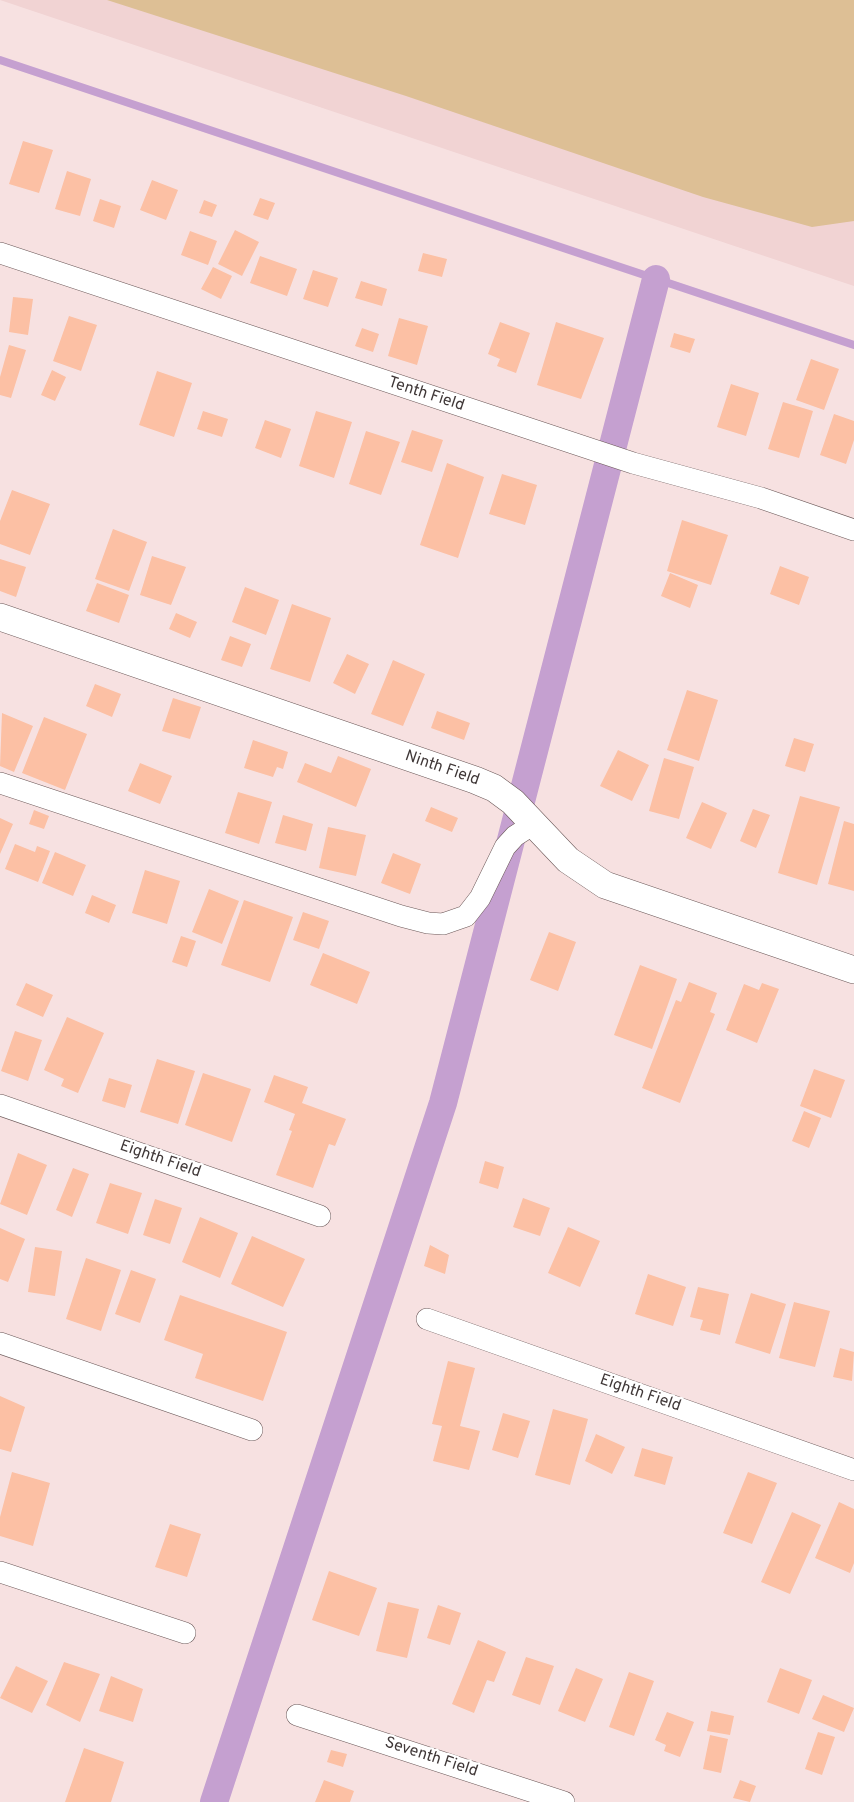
<!DOCTYPE html>
<html>
<head>
<meta charset="utf-8">
<style>
	body { margin:0 }
	canvas { display:block; background:#f7e1e1 }
</style>
</head>
<body>
<canvas width="854" height="1802"></canvas>
<script>
const context = document.querySelector('canvas').getContext('2d');
context.lineJoin = 'round';
function paint(path, color) { context.fillStyle = color; context.fill(path, 'evenodd'); }
const shape = rows => new Path2D(rows.map(r => 'M' + r).join(''));
function strokePath(path, color, width, dash) { context.strokeStyle = color; context.lineWidth = width; context.lineCap = dash ? 'butt' : 'round'; context.setLineDash(dash || []); context.stroke(path); }
function label(font, color, halo, rows, align = 'center') {
  context.font = font + ' Overpass,sans-serif'; context.lineWidth = 4.5; context.setLineDash([]); context.textBaseline = 'middle'; context.strokeStyle = halo; context.fillStyle = color; for (const [text, x, y, turn = 0] of rows) {
    context.save(); context.translate(x, y); context.rotate((+turn || 0) * Math.PI / 180); context.textAlign = isNaN(turn) ? turn : align; if (halo) context.strokeText(text, 0, 0); context.fillText(text, 0, 0); context.restore();
  }
}
paint(shape([
	[0,0,854,0,854,286]
]), '#f1d3d3');
paint(shape([
	[107,0,854,0,854,221,812,227,703,197,406,96]
]), '#ddbf95');
strokePath(shape([
	[0,60,854,345]
]), '#c5a0d0', 8);
strokePath(shape([
	[214,1802,443,1103,656,279]
]), '#c5a0d0', 28);
paint(shape([
	[23,141,53,150,39,193,9,184],
	[67,171,91,179,80,216,55,209],
	[152,180,178,190,166,220,140,210],
	[260,198,275,203,268,220,253,215],
	[100,199,121,206,114,228,93,221],
	[204,200,217,205,212,217,199,213],
	[235,230,259,242,242,276,218,264],
	[190,231,217,241,208,265,181,255],
	[423,253,447,259,442,277,418,271],
	[260,256,297,269,287,296,250,283],
	[213,267,232,276,221,299,201,289],
	[313,270,338,278,328,307,303,299],
	[361,281,387,289,382,306,355,298],
	[13,297,33,299,28,335,9,332],
	[69,316,97,325,81,371,53,361],
	[399,318,428,326,417,365,388,356],
	[500,322,530,333,516,373,497,366,500,359,488,354],
	[556,322,604,338,581,399,537,385],
	[362,328,379,334,373,352,355,346],
	[674,333,695,339,690,353,670,347],
	[9,345,26,350,11,398,0,395,0,377],
	[811,359,839,369,824,410,796,400],
	[52,370,66,377,55,401,41,395],
	[157,371,192,383,174,437,139,425],
	[731,384,759,393,746,436,717,427],
	[783,402,813,411,799,458,768,449],
	[203,411,228,419,222,437,197,429],
	[316,411,352,422,334,478,299,466],
	[834,414,854,421,854,440,846,464,820,455],
	[265,420,291,429,281,458,255,448],
	[412,430,443,440,432,472,401,462],
	[366,431,400,442,381,495,349,484],
	[447,463,484,477,458,558,420,545],
	[502,474,537,485,525,525,489,514],
	[12,490,50,504,30,555,0,544,0,521],
	[682,520,728,535,711,585,667,571],
	[113,529,147,542,129,591,95,579],
	[152,556,186,567,171,605,140,595],
	[0,559,26,567,16,597,0,591],
	[780,566,809,577,799,605,770,594],
	[670,573,698,585,690,608,661,596],
	[97,583,129,595,119,623,86,611],
	[245,587,279,600,266,635,232,622],
	[292,604,331,618,310,682,270,669],
	[176,613,197,622,190,638,169,629],
	[230,636,251,644,242,667,221,660],
	[347,654,369,664,355,694,333,683],
	[393,660,425,674,403,726,371,714],
	[95,684,121,694,112,717,86,706],
	[687,690,718,700,699,761,667,750],
	[173,698,201,707,190,739,162,731],
	[437,711,470,723,464,740,431,728],
	[2,713,33,726,14,772,0,766],
	[44,717,87,734,65,790,22,773],
	[794,738,814,744,805,772,785,766],
	[253,740,288,752,283,769,277,767,273,777,244,768],
	[618,750,649,765,632,801,600,786],
	[338,756,371,769,356,807,297,782,305,763,331,773],
	[664,758,694,767,679,819,649,811],
	[140,763,172,776,160,804,128,791],
	[238,792,272,802,259,844,225,833],
	[800,796,840,807,817,885,778,873],
	[702,802,727,813,711,849,686,838],
	[431,807,458,818,452,832,425,821],
	[753,809,770,815,756,848,740,841],
	[34,810,49,816,44,829,29,824],
	[283,815,313,824,306,851,275,843],
	[0,818,13,824,0,854],
	[844,821,854,824,854,891,828,884],
	[328,827,366,835,356,876,319,868],
	[15,844,35,852,37,846,50,851,38,882,5,869],
	[55,852,86,865,73,896,42,883],
	[393,853,421,864,410,894,381,883],
	[145,870,180,881,167,924,132,913],
	[209,889,239,901,222,944,192,932],
	[92,895,116,905,109,923,85,913],
	[244,900,293,917,270,982,221,965],
	[303,912,329,921,319,949,293,940],
	[549,932,576,942,558,991,530,980],
	[181,936,196,941,187,967,172,962],
	[323,953,370,972,357,1004,310,985],
	[640,965,677,979,652,1049,614,1035],
	[689,982,717,993,710,1012,715,1014,680,1103,642,1088,676,1000,681,1002],
	[26,983,53,995,43,1017,16,1005],
	[762,983,779,989,757,1043,726,1030,744,984,759,990],
	[67,1017,104,1033,78,1093,61,1086,64,1079,44,1070],
	[15,1031,42,1040,28,1081,1,1071],
	[157,1059,195,1071,178,1124,140,1112],
	[814,1069,845,1080,831,1118,800,1106],
	[203,1073,251,1089,232,1142,185,1125],
	[274,1075,308,1087,302,1103,346,1119,335,1146,329,1144,313,1188,276,1175,292,1131,289,1130,295,1114,264,1102],
	[109,1078,132,1085,125,1108,102,1101],
	[804,1111,821,1118,809,1148,792,1141],
	[18,1153,47,1165,27,1215,0,1204],
	[485,1161,504,1167,498,1189,479,1183],
	[73,1168,89,1174,72,1217,56,1210],
	[110,1183,142,1193,128,1234,96,1223],
	[523,1198,550,1208,540,1236,513,1227],
	[155,1199,182,1208,170,1244,143,1235],
	[200,1217,238,1233,220,1278,182,1262],
	[568,1227,600,1241,580,1287,548,1273],
	[0,1228,25,1239,8,1282,0,1279],
	[252,1236,305,1259,283,1307,231,1284],
	[430,1245,449,1255,445,1274,424,1266],
	[35,1247,62,1251,55,1296,28,1292],
	[86,1258,121,1270,101,1331,66,1319],
	[131,1270,156,1279,140,1323,115,1314],
	[648,1274,686,1287,673,1326,635,1314],
	[698,1287,729,1294,720,1335,700,1330,703,1320,690,1317],
	[751,1293,786,1304,770,1354,735,1343],
	[180,1295,287,1332,263,1401,195,1378,203,1354,164,1340],
	[794,1302,830,1311,815,1367,779,1358],
	[840,1348,854,1352,852,1381,833,1377],
	[448,1361,475,1368,460,1426,480,1431,469,1470,433,1461,442,1426,432,1424],
	[0,1396,25,1407,11,1452,0,1449],
	[553,1409,588,1419,570,1485,535,1475],
	[503,1413,530,1421,518,1458,492,1450],
	[596,1434,625,1447,612,1474,585,1461],
	[642,1448,673,1457,665,1485,634,1476],
	[12,1472,50,1483,33,1546,0,1536,0,1517],
	[748,1472,777,1483,752,1544,723,1533],
	[839,1502,854,1509,854,1563,850,1573,815,1558],
	[792,1512,821,1525,790,1594,761,1582],
	[170,1524,201,1534,187,1577,155,1567],
	[329,1571,377,1588,359,1636,312,1620],
	[388,1602,419,1609,407,1658,376,1651],
	[438,1605,461,1613,450,1645,427,1638],
	[478,1640,506,1652,494,1682,487,1680,474,1713,452,1704],
	[526,1657,554,1666,540,1705,512,1695],
	[64,1662,100,1674,80,1722,46,1705],
	[16,1666,48,1681,32,1713,0,1698],
	[576,1668,603,1679,585,1722,558,1711],
	[780,1668,812,1680,799,1714,767,1702],
	[629,1672,654,1681,634,1736,609,1727],
	[111,1676,143,1689,133,1722,99,1711],
	[823,1695,854,1708,844,1732,812,1719],
	[711,1711,734,1716,730,1735,707,1731],
	[667,1712,694,1722,680,1757,664,1751,666,1745,655,1740],
	[818,1732,835,1737,822,1775,805,1769],
	[710,1735,728,1739,721,1773,703,1769],
	[84,1748,124,1762,111,1802,65,1802],
	[331,1750,347,1754,343,1767,327,1762],
	[324,1780,354,1791,350,1802,315,1802],
	[740,1780,756,1786,750,1802,733,1798]
]), '#fcc0a4');
const minor = shape([
	[0,253,633,463,761,498,854,530],
	[0,783,401,916,428,923,443,924,466,916,480,898,505,847,515,836,532,825],
	[0,1105,320,1216],
	[427,1319,854,1470],
	[0,1343,252,1430],
	[0,1572,185,1633],
	[297,1715,564,1802]
]);
const tertiary = shape([
	[0,617,475,780,494,788,513,802,568,860,605,885,854,970]
]);
strokePath(minor, '#6c5959', 22);
strokePath(tertiary, '#6c5959', 28);
strokePath(minor, '#fff', 21);
strokePath(tertiary, '#fff', 27);
label('16px', '#403838', '#fff', [
	["Tenth Field",426,395,18],
	["Ninth Field",442,769,19],
	["Eighth Field",160,1160,19],
	["Eighth Field",640,1394,19],
	["Seventh Field",431,1758,18]
]);
</script>
</body>
</html>
